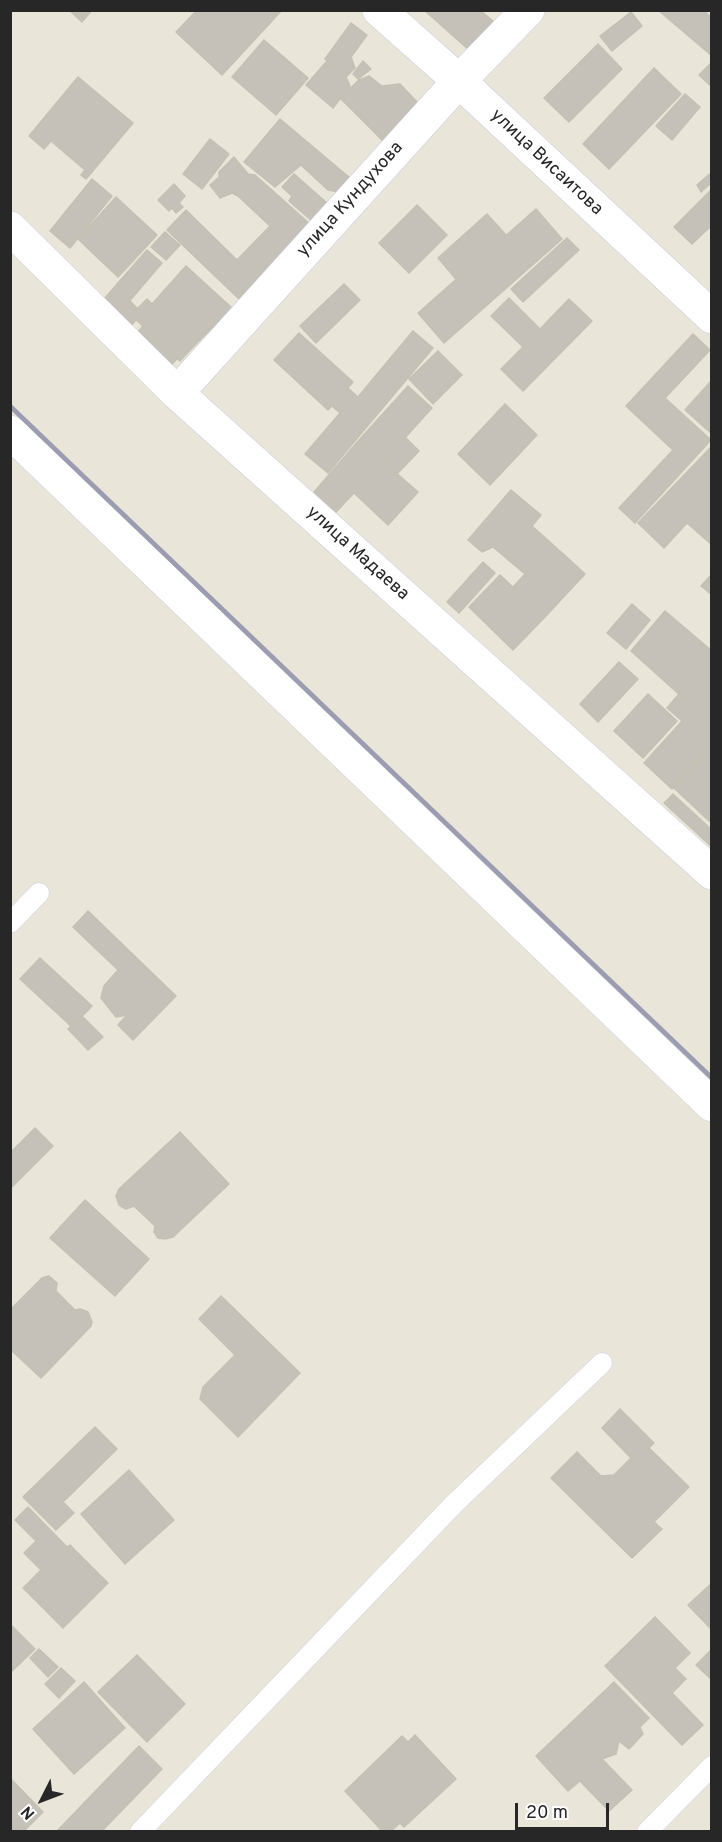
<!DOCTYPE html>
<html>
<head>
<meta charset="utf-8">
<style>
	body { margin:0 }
	#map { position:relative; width:722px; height:1842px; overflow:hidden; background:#e9e5d9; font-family:Overpass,sans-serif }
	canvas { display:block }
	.frame { position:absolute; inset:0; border:12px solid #272727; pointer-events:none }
	.north { position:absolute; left:12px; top:1770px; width:60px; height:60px; -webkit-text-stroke:4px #fff; paint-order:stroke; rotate:228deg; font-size:16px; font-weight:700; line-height:24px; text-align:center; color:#272727 }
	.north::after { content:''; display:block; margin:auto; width:21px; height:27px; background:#272727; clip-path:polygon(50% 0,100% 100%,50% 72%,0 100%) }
	.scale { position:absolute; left:515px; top:1803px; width:94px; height:27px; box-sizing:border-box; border:3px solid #272727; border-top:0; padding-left:8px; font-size:18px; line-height:21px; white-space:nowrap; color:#272727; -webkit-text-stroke:4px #fff; paint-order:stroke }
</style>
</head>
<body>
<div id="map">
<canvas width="722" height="1842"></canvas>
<div class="frame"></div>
<div class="north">N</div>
<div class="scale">20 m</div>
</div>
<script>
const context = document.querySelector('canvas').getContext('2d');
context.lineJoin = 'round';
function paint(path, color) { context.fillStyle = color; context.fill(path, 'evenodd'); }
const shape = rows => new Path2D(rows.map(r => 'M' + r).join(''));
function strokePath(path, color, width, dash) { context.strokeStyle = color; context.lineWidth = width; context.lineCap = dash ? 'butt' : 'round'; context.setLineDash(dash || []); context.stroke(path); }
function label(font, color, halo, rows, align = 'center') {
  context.font = font + ' Overpass,sans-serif'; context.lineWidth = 6; context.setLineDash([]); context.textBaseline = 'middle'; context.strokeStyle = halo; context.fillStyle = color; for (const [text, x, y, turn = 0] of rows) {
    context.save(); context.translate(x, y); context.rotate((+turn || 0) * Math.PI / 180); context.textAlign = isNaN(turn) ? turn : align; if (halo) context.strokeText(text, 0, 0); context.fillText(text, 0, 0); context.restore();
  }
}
const building = shape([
	[69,10,92,10,82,22,69,10],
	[197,10,282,10,222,75,176,32,197,10],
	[424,10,480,10,494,22,469,50,424,10],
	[658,10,703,10,712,18,712,56,658,10],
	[631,12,642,26,612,51,600,36,631,12],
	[351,23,367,35,351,57,355,68,346,77,325,59,351,23],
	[264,40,308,78,276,115,232,77,264,40],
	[598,44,622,69,569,122,544,98,598,44],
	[327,61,346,77,350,86,333,108,306,85,327,61],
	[363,61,371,69,358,79,353,74,363,61],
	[712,62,712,87,699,75,712,62],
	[654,68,681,94,609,169,583,144,654,68],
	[369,76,382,86,400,84,417,102,416,114,386,144,340,98,359,80,369,76],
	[78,77,133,123,86,179,81,175,85,170,51,141,44,149,29,136,78,77],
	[685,94,700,107,672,140,656,126,685,94],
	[280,119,350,178,338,192,328,190,301,165,275,187,244,162,280,119],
	[210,139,229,154,202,189,183,174,210,139],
	[234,157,248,174,255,175,311,225,240,300,167,230,186,210,237,260,270,226,238,196,232,193,220,198,210,185,219,177,219,172,234,157],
	[712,172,712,182,701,192,697,185,712,172],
	[294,174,327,203,312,221,289,201,292,196,282,187,294,174],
	[92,179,112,196,70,248,50,231,92,179],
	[174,184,185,196,179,203,183,207,176,213,172,208,169,211,158,200,174,184],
	[712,189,712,225,692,244,674,227,712,189],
	[116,197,157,235,118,277,78,239,116,197],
	[417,205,447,235,409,273,379,243,417,205],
	[536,209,562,239,444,343,418,313,536,209],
	[487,214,506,235,456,279,438,258,487,214],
	[165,232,180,245,166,260,151,247,165,232],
	[567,238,579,250,523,302,511,289,567,238],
	[147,250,162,263,127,304,111,291,147,250],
	[186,266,232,308,194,346,152,304,186,266],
	[344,284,360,300,316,343,300,326,344,284],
	[111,291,127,304,130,301,137,308,131,315,136,320,127,330,100,304,111,291],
	[509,298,540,329,569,299,592,321,523,391,501,369,523,347,491,316,509,298],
	[147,299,194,346,180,361,131,315,147,299],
	[143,326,178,358,165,371,131,340,143,326],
	[413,331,433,348,328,473,305,454,340,413,332,406,348,388,358,397,413,331],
	[299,333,353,382,328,410,274,360,299,333],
	[693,334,710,350,665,398,711,440,635,523,619,508,673,450,626,406,693,334],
	[438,351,462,375,433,404,409,379,438,351],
	[712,380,712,434,685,410,712,380],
	[408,386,432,408,383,462,359,440,408,386],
	[505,404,537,435,490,485,458,454,505,404],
	[405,437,419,451,397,474,383,462,405,437],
	[359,440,418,492,388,525,354,493,336,512,314,492,359,440],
	[712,446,712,545,687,523,664,548,638,523,712,446],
	[511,490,541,515,532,526,571,561,544,590,493,547,482,552,468,540,511,490],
	[571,561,585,574,545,617,512,588,526,573,544,590,571,561],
	[483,562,495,573,459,613,447,602,483,562],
	[712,574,712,595,701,586,712,574],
	[500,575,545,617,513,650,469,607,500,575],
	[632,604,650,620,626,649,607,633,632,604],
	[665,611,712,651,712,686,692,706,631,651,665,611],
	[619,662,638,679,598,722,580,704,619,662],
	[712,686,712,746,672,789,644,763,682,721,667,708,679,694,692,706,712,686],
	[648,694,677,721,643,758,614,731,648,694],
	[712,747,712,818,709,821,674,788,712,747],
	[673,794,712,830,712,847,664,803,673,794],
	[88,911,176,996,133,1040,118,1025,127,1015,116,1017,101,998,104,986,118,970,73,927,88,911],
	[40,958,92,1006,72,1027,20,979,40,958],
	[82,1016,103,1037,88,1050,68,1029,82,1016],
	[35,1128,53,1146,10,1189,10,1153,35,1128],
	[180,1132,229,1184,173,1237,165,1239,158,1238,154,1232,155,1226,134,1206,126,1209,119,1205,116,1196,119,1189,180,1132],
	[85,1200,149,1259,115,1296,50,1238,85,1200],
	[49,1276,57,1283,56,1291,75,1310,80,1309,88,1312,92,1322,91,1326,41,1378,10,1349,10,1310,42,1278,49,1276],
	[221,1296,300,1373,238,1437,200,1399,203,1387,235,1355,199,1319,221,1296],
	[620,1409,654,1443,649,1448,689,1487,654,1522,662,1529,632,1558,551,1478,577,1452,601,1476,614,1475,631,1458,602,1428,620,1409],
	[95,1427,117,1449,63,1502,74,1513,56,1530,23,1497,95,1427],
	[129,1470,174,1520,125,1564,81,1514,129,1470],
	[28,1507,67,1547,70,1545,108,1583,63,1628,23,1588,41,1570,24,1553,36,1541,15,1520,28,1507],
	[712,1583,712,1630,688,1605,712,1583],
	[655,1617,690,1653,675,1668,686,1679,672,1693,703,1725,682,1745,605,1666,655,1617],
	[10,1624,35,1649,10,1673,10,1624],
	[39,1649,58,1667,48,1677,30,1658,39,1649],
	[712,1649,712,1680,696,1665,712,1649],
	[137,1655,185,1704,147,1742,98,1692,137,1655],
	[61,1668,75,1681,59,1698,45,1684,61,1668],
	[84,1682,125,1728,74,1774,33,1729,84,1682],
	[614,1682,649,1718,640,1727,643,1734,629,1749,619,1741,616,1754,602,1759,632,1790,609,1811,580,1781,568,1791,536,1756,614,1682],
	[415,1735,456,1779,404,1827,400,1823,390,1832,383,1832,345,1791,402,1736,408,1742,415,1735],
	[139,1746,162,1769,101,1832,56,1832,139,1746],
	[10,1778,43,1812,23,1832,10,1832,10,1778]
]);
paint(building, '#c5c1b8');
strokePath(building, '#c4c1b3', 1.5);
const lane = shape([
	[10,923,39,893],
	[140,1832,454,1504,602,1363],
	[647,1832,712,1766]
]);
const street = shape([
	[379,10,459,81,712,317],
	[10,228,177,393,712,873],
	[177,393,459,81,528,10],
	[10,432,712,1105]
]);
strokePath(lane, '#cecfe0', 21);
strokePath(street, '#cecfe0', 34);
strokePath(lane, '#fff', 20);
strokePath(street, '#fff', 33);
strokePath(shape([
	[10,406,712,1078]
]), '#9c9cb1', 4.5);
label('18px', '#272727', '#fff', [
	["улица Висаитова",546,163,43],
	["улица Кундухова",351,200,-48],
	["улица Мадаева",357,554,42]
]);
</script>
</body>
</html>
